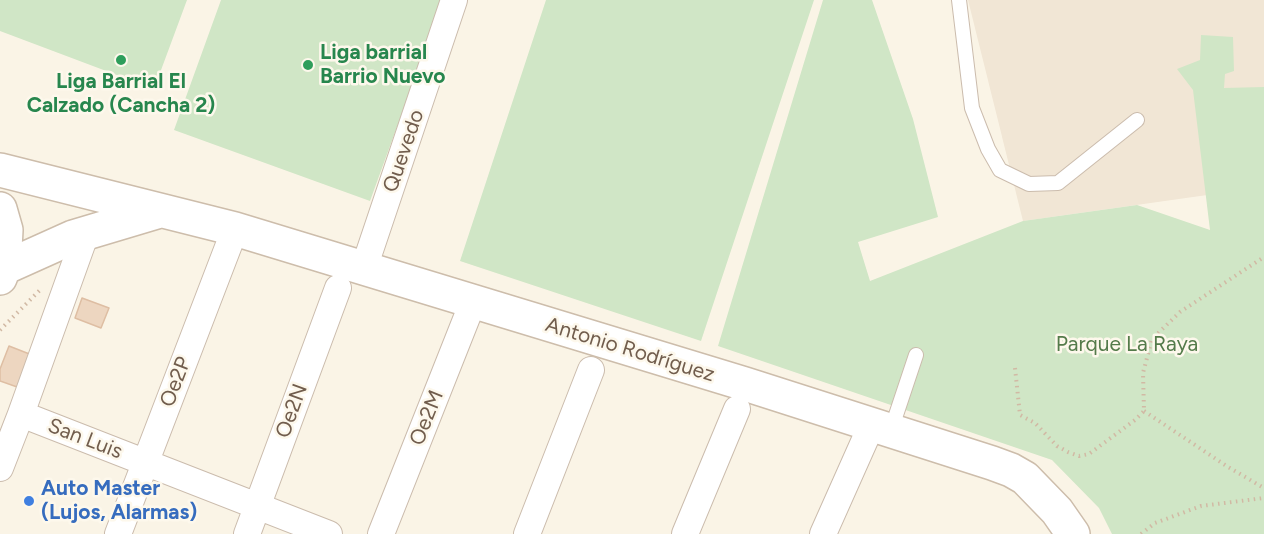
<!DOCTYPE html>
<html>
<head>
<meta charset="utf-8">
<style>
	body { margin:0 }
	canvas { display:block; background:#faf4e6 }
</style>
</head>
<body>
<canvas width="1264" height="534"></canvas>
<script>
const context = document.querySelector('canvas').getContext('2d');
context.lineJoin = 'round';
function paint(path, color) { context.fillStyle = color; context.fill(path, 'evenodd'); }
const shape = rows => new Path2D(rows.map(r => 'M' + r).join(''));
function strokePath(path, color, width, dash) { context.strokeStyle = color; context.lineWidth = width; context.lineCap = dash ? 'butt' : 'round'; context.setLineDash(dash || []); context.stroke(path); }
function label(font, color, halo, rows, align = 'center') {
  context.font = font + ' Figtree,sans-serif'; context.lineWidth = 5; context.setLineDash([]); context.textBaseline = 'middle'; context.strokeStyle = halo; context.fillStyle = color; for (const [text, x, y, turn = 0] of rows) {
    context.save(); context.translate(x, y); context.rotate((+turn || 0) * Math.PI / 180); context.textAlign = isNaN(turn) ? turn : align; if (halo) context.strokeText(text, 0, 0); context.fillText(text, 0, 0); context.restore();
  }
}
paint(shape([
	[968,0,1264,0,1264,187,1023,221]
]), '#f1e6d5');
paint(shape([
	[0,0,187,0,154,89,0,31],
	[221,0,443,0,370,201,174,130],
	[546,0,814,0,701,341,460,261],
	[823,0,872,0,913,119,938,217,858,242,870,281,1023,221,1137,205,1210,230,1193,90,1177,69,1200,60,1201,35,1233,37,1234,71,1225,74,1224,88,1264,87,1264,534,1112,534,1099,508,1052,460,718,346]
]), '#d0e6c6');
const building = shape([
	[82,298,109,308,101,328,75,318,82,298],
	[9,346,32,355,20,388,0,381,0,369,9,346]
]);
paint(building, '#edd6c0');
strokePath(building, '#debea3', 1.5);
const lane = shape([
	[959,0,972,108,988,149,1000,170,1029,184,1058,183,1137,120],
	[891,430,916,355]
]);
const street = shape([
	[86,233,21,414,329,534],
	[364,268,454,0],
	[0,468,21,414],
	[118,534,235,229],
	[247,534,338,288],
	[381,534,473,302],
	[527,534,591,370],
	[685,534,737,409],
	[823,534,872,424]
]);
const secondary = shape([
	[0,170,235,229,745,384,992,463,1011,470,1025,478,1057,511,1073,534],
	[0,209,6,230,4,268,0,278],
	[4,268,73,237,160,211]
]);
strokePath(lane, '#cbbcad', 16);
strokePath(street, '#cbbcad', 28);
strokePath(secondary, '#cdbdab', 36);
strokePath(shape([
	[0,330,40,290],
	[1015,368,1020,415,1035,423,1057,446,1068,452,1079,456,1089,454,1135,420,1144,411,1143,373,1152,339,1180,312,1264,257],
	[1144,411,1228,467,1264,488],
	[1141,534,1155,523,1201,506,1264,498]
]), '#d1b9a4', 4, [1.5, 4.5]);
strokePath(lane, '#fff', 14);
strokePath(street, '#fff', 26);
strokePath(secondary, '#fff', 33);
for (const [x, y, r, color] of [
	[121,60,6,"#2e9e5b"],
	[308,65,6,"#2e9e5b"],
	[29,501,6,"#3f7fe0"]
]) { const dot = new Path2D(); dot.arc(x, y, r, 0, 2 * Math.PI); context.fillStyle = color; context.fill(dot); strokePath(dot, '#fdf8ec', 2); }
label('bold 21px', '#27864d', '#fdf8ec', [
	["Liga barrial",320,53],
	["Barrio Nuevo",320,77],
	["Liga Barrial El",121,82,"center"],
	["Calzado (Cancha 2)",121,106,"center"]
], 'left');
label('21px', '#715d4d', '#fdf8ec', [
	["Quevedo",404,151,-71],
	["Antonio Rodríguez",630,350,17],
	["Oe2P",176,382,-69],
	["Oe2N",292,411,-70],
	["Oe2M",427,418,-68],
	["San Luis",85,439,21]
]);
label('21px', '#547b4a', '#fdf8ec', [
	["Parque La Raya",1127,345]
]);
label('bold 21px', '#366cbe', '#fdf8ec', [
	["Auto Master",41,489],
	["(Lujos, Alarmas)",41,513]
], 'left');
</script>
</body>
</html>
